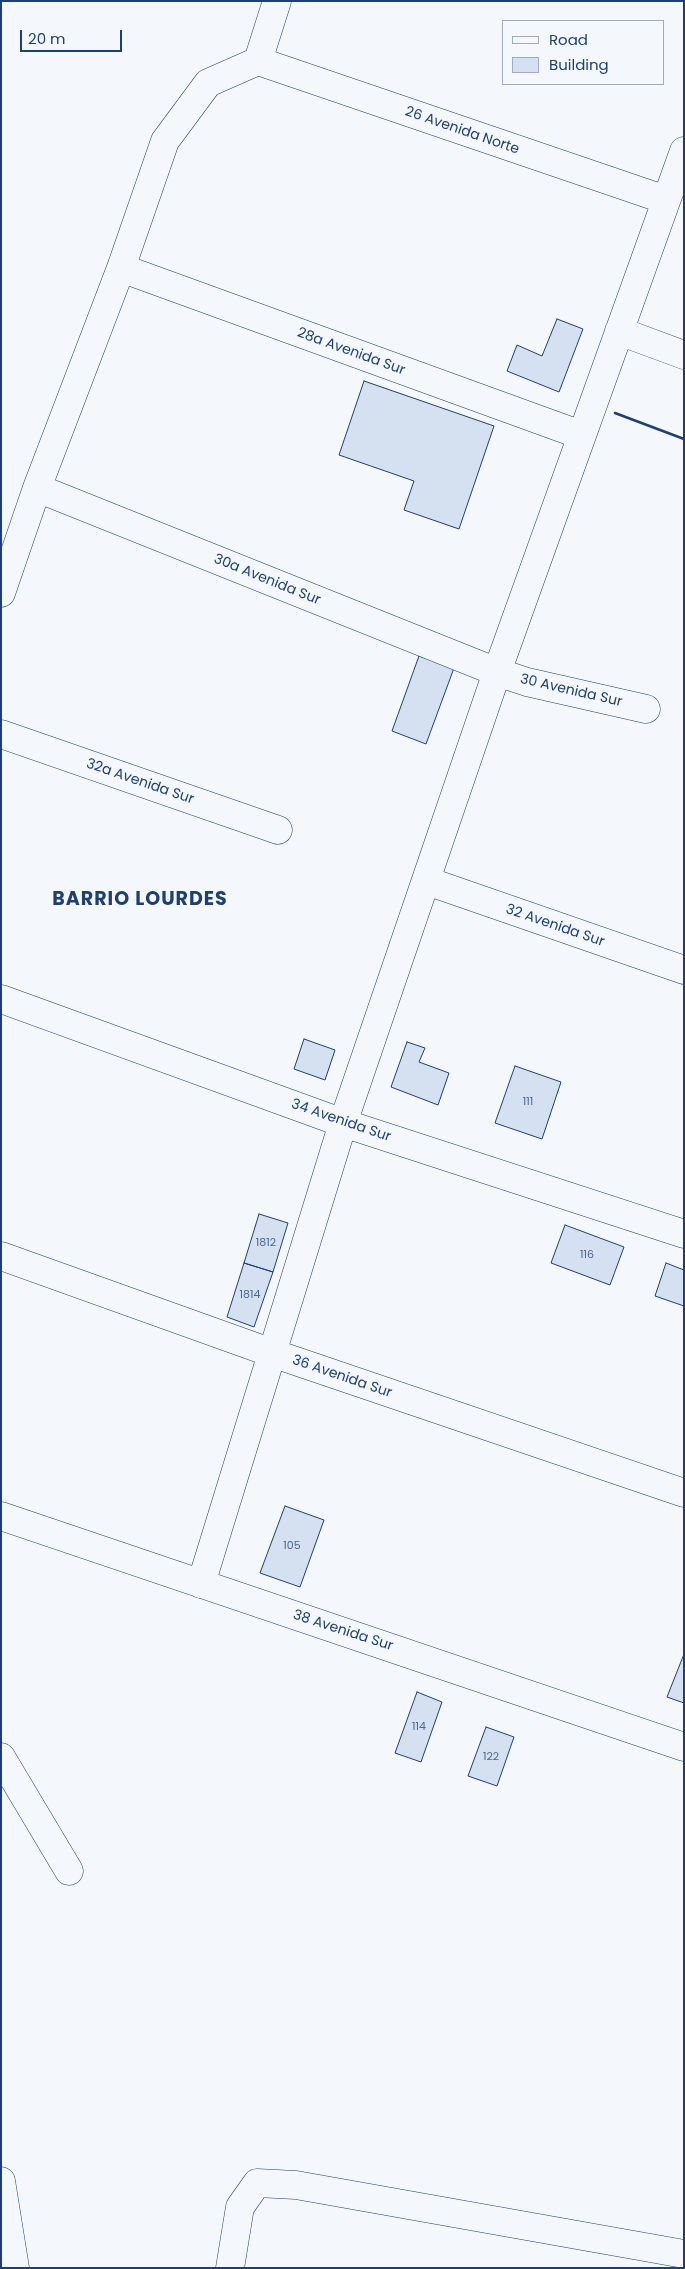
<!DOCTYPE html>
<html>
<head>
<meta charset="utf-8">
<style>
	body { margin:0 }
	#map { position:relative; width:685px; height:2269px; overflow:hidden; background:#f4f7fb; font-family:Poppins,sans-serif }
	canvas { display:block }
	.frame { position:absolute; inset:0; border:2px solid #1d3f73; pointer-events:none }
	.legend { position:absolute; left:502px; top:20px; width:162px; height:65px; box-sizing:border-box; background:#f4f7fb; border:1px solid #9eadc5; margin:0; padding:6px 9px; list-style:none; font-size:15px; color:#1d3f73 }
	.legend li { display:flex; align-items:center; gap:10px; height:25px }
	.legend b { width:25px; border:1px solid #9eadc5 }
	.scale { position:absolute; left:20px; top:30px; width:102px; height:22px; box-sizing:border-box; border:2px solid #1d3f73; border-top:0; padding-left:6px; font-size:15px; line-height:18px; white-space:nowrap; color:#1d3f73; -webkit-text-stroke:4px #f4f7fb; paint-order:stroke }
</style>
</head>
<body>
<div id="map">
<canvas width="685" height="2269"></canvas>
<div class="frame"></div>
<ul class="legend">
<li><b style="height:6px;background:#f4f7fb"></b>Road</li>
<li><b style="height:14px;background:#d5e0f0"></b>Building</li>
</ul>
<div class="scale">20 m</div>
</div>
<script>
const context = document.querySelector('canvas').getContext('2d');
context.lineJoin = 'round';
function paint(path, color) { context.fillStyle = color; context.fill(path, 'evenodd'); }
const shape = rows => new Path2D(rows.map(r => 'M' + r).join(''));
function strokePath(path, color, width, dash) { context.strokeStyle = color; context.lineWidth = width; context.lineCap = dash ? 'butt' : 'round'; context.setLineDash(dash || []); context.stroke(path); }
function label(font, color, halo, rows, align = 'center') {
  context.font = font + ' Poppins,sans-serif'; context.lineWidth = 4; context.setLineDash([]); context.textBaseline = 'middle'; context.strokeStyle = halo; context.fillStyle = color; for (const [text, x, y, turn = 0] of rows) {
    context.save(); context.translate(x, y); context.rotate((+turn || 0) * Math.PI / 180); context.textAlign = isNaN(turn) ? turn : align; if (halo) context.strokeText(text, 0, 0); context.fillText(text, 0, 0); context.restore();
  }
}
const building = shape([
	[557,319,583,329,559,392,507,371,517,345,542,356,557,319],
	[364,381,494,426,459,529,404,510,414,481,339,455,364,381],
	[419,656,454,668,426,744,392,731,419,656],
	[304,1039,335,1050,325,1080,294,1069,304,1039],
	[407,1042,425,1048,419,1062,449,1073,438,1105,391,1087,407,1042],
	[515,1066,561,1082,542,1139,495,1123,515,1066],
	[259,1214,288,1223,273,1272,244,1263,259,1214],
	[565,1225,624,1247,610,1285,551,1263,565,1225],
	[244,1263,273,1272,254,1327,227,1317,244,1263],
	[666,1263,684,1270,684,1306,655,1296,666,1263],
	[285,1506,324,1520,300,1587,260,1573,285,1506],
	[684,1654,684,1703,667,1697,684,1654],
	[417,1692,442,1702,421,1762,395,1753,417,1692],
	[486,1727,514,1737,497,1786,468,1776,486,1727]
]);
paint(building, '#d5e0f0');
strokePath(building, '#1d3f73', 1);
const minor = shape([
	[258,61,666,200],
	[121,268,581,435],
	[619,331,684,355],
	[37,488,497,672,527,682,646,709],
	[1,593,37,488,121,268,165,141,208,83,258,61,277,1],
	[1,734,278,830],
	[427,881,684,970],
	[1,999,343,1123,684,1234],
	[1,1256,272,1353,684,1493],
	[201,1584,343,1123,497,672,684,151],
	[1,1757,69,1871],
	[1,2181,15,2268],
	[230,2268,240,2207,257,2183,296,2185,684,2254]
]);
const major = shape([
	[1,1516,684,1747]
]);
strokePath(minor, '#1d3f73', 29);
strokePath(major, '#1d3f73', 29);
strokePath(minor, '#f4f7fb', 28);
strokePath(major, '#f4f7fb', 28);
strokePath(shape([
	[615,413,684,439]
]), '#1d3f73', 2.5);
label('11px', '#4b6792', null, [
	["111",528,1102],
	["1812",266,1243],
	["116",587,1255],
	["1814",250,1295],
	["105",292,1546],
	["114",419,1727],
	["122",491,1757]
]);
label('14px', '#1d3f73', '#f4f7fb', [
	["26 Avenida Norte",462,131,19],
	["28a Avenida Sur",351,352,20],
	["30a Avenida Sur",267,580,22],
	["30 Avenida Sur",571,691,13],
	["32a Avenida Sur",140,782,19],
	["32 Avenida Sur",555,926,19],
	["34 Avenida Sur",341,1121,19],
	["36 Avenida Sur",342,1377,19],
	["38 Avenida Sur",343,1631,18]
]);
context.letterSpacing = '1px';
label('bold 19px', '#1d3f73', '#f4f7fb', [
	["BARRIO LOURDES",140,900]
]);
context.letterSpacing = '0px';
</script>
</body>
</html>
